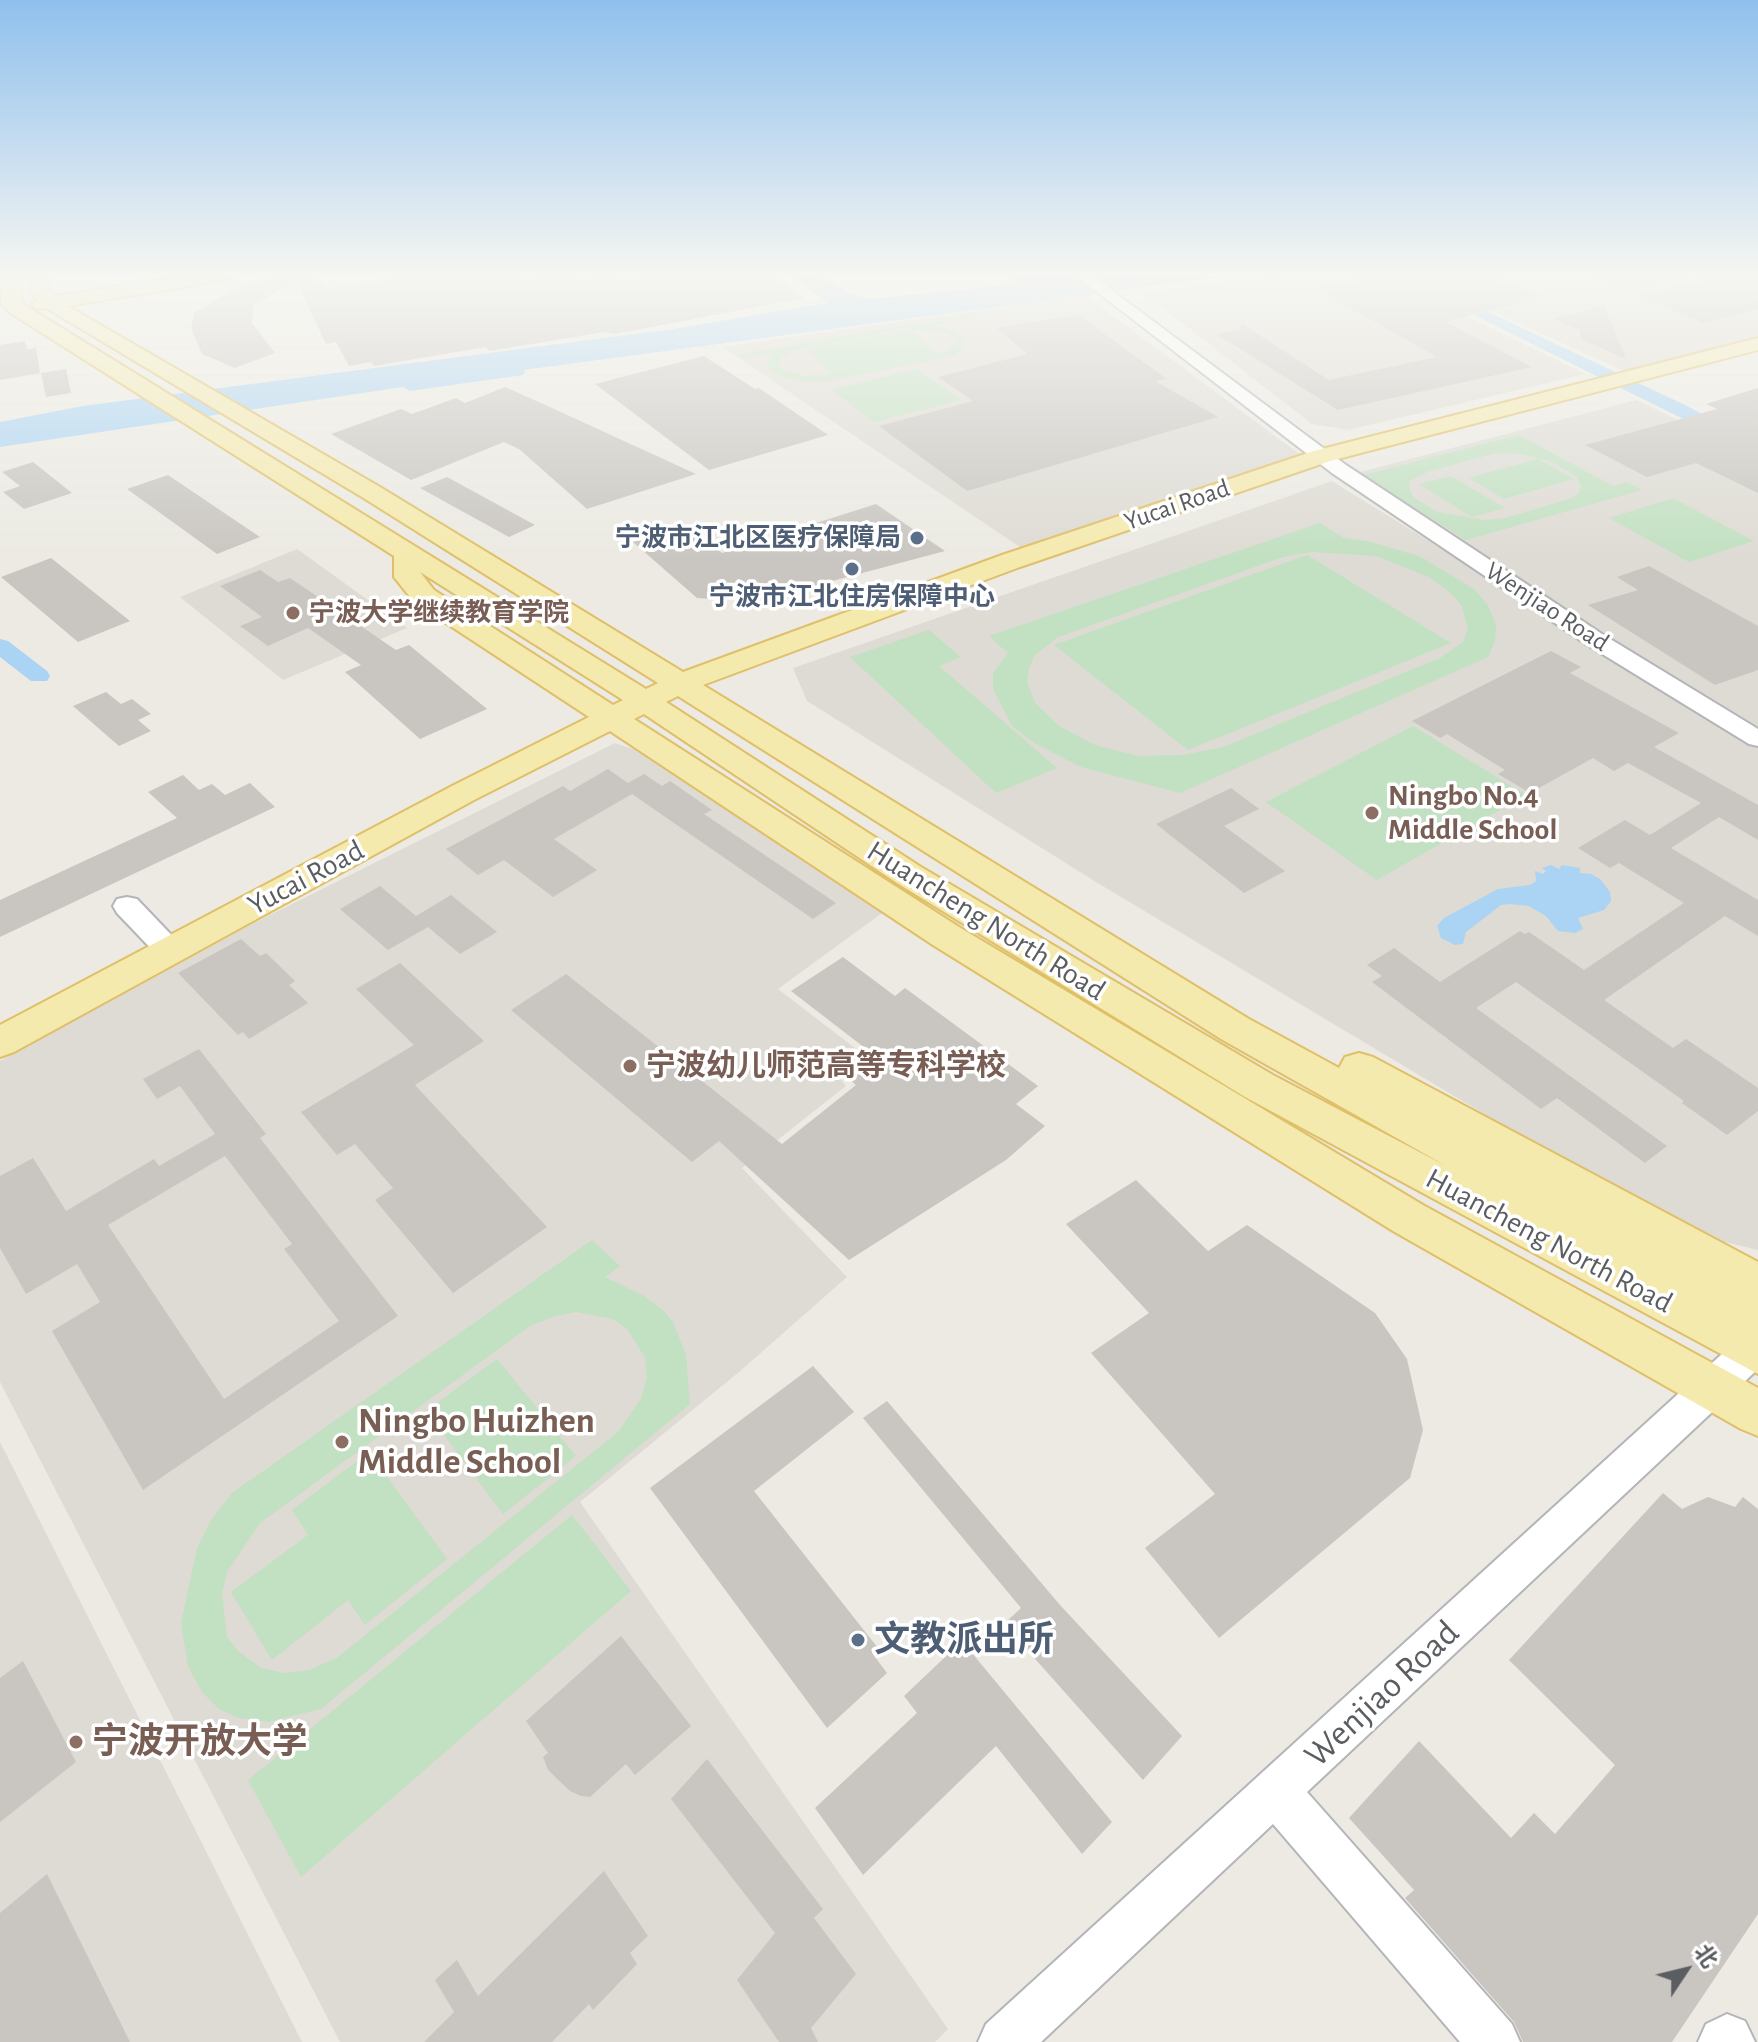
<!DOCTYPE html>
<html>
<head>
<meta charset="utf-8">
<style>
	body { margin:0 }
	#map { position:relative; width:1758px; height:2042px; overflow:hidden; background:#eceae3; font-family:"Alegreya Sans","Noto Sans SC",sans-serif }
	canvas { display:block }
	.north { position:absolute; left:1646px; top:1930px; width:80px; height:80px; -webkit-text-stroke:6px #fff; paint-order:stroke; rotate:55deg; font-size:22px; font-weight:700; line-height:32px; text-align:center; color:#5b5e61 }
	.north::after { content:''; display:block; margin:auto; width:28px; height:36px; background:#5b5e61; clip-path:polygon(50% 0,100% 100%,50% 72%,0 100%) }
</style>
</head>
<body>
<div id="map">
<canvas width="1758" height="2042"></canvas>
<div class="north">北</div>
</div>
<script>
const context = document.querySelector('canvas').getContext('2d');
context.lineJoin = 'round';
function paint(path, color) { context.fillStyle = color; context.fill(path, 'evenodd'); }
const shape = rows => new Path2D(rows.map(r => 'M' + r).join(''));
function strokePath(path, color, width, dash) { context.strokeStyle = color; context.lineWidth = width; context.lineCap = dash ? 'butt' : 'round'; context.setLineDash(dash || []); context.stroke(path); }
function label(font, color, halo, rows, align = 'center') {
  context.font = font + ' "Alegreya Sans","Noto Sans SC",sans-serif'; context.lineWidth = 7; context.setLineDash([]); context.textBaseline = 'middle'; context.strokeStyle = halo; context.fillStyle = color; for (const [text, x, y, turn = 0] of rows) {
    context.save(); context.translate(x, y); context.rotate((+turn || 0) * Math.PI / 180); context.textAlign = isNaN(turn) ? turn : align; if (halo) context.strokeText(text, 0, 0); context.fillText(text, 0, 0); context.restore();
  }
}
paint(shape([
	[1281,274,1382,274,1585,374,1348,430,1312,424,1142,292],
	[1411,274,1758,274,1758,340,1630,374],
	[1085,295,1306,459,1026,551,722,347],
	[1637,400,1758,459,1758,730,1352,474],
	[1332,481,1758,745,1758,1250,1680,1231,1096,882,807,701,793,668],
	[297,549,407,628,283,680,180,597],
	[615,743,656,757,889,908,778,989,864,1055,838,1076,846,1086,742,1168,847,1277,739,1372,580,1502,948,2029,935,2042,340,2042,0,1382,0,1061,254,923],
	[0,1442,302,2042,0,2042]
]), '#dedbd4');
paint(shape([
	[1589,274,1639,276,1697,274,1634,288,1623,287],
	[973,313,978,316,934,325,952,330,965,338,965,348,953,356,828,381,803,381,777,375,767,365,771,354,742,359,737,355],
	[908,329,947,334,955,340,955,345,939,355,911,330,807,349,832,375,802,376,784,370,778,364,781,358,796,350],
	[916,369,961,400,874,422,832,390],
	[1519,435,1613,486,1627,482,1642,490,1466,540,1363,475],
	[1496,453,1519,454,1550,461,1576,476,1581,487,1578,494,1569,499,1505,518,1484,520,1437,512,1413,497,1409,488,1410,481,1427,472],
	[1538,459,1574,479,1504,499,1469,478],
	[1451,476,1505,508,1472,517,1419,484],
	[1673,498,1716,521,1754,541,1689,562,1609,518],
	[1320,523,1344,538,1367,541,1419,556,1474,589,1487,604,1496,624,1495,641,1488,657,1180,793,1081,767,1036,744,1012,726,993,689,993,673,1008,653,989,636],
	[1311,552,1376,556,1429,577,1454,596,1462,607,1468,629,1463,642,1440,658,1223,747,1183,755,1138,756,1095,745,1059,726,1035,703,1027,681,1029,668,1034,656,1058,637,1283,557],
	[1307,555,1451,643,1188,750,1054,645],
	[929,630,961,657,939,666,1057,768,996,793,850,657],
	[1413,726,1526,795,1377,880,1266,802],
	[592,1240,620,1266,605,1277,644,1296,663,1310,673,1322,686,1355,690,1404,321,1709,268,1722,239,1718,219,1709,202,1692,188,1666,181,1623,197,1548,210,1522,232,1493],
	[576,1312,613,1319,627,1329,645,1358,647,1377,641,1399,618,1432,338,1657,310,1670,285,1673,261,1668,238,1651,227,1637,222,1594,227,1572,260,1523,530,1326,552,1317],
	[497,1359,576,1456,503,1514,426,1411],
	[369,1452,447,1559,365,1625,348,1600,272,1660,231,1592,308,1535,292,1510],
	[572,1515,631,1591,301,1877,248,1780]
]), '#c2e0c2');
paint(shape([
	[790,274,818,274,851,294,869,299,998,286,1012,281,1008,274,1244,274,463,378,0,447,0,422,83,406,673,329,827,303],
	[1391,274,1408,274,1685,405,1758,444,1758,456],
	[1551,865,1559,869,1562,865,1580,868,1580,873,1591,874,1600,879,1610,892,1611,901,1604,910,1578,918,1583,929,1575,933,1558,931,1546,916,1529,906,1509,904,1501,905,1466,932,1463,944,1455,945,1441,938,1437,926,1444,918,1498,889,1530,885,1536,881,1535,871,1543,874,1546,871,1542,868]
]), '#aad3f4');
paint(shape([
	[517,366,525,371,523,375,410,391,402,386,410,381,517,366],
	[0,639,8,641,47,671,50,676,47,681,31,681,0,657,0,639]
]), '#aad3f4');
paint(shape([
	[292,274,312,274,327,288,415,274,514,274,519,279,569,274,574,279,614,274,621,280,662,274,774,274,803,298,615,334,605,332,489,351,486,347,374,366,371,362,349,366,336,342,326,344,296,280,254,305,252,323,275,353,235,368,202,354,191,328,194,313,246,282],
	[1388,274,1486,274,1543,296,1446,322,1532,367,1338,410,1216,334,1239,330,1242,324,1329,380,1437,357,1314,288],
	[1721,274,1758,274,1758,309,1704,323,1638,296],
	[1604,306,1626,359,1581,339,1580,330,1554,319],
	[1078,315,1167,379,1155,381,1218,417,967,491,879,426,973,401,938,377,1028,354,996,328],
	[25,341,27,349,36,348,40,373,0,380,0,345],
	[704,356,755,389,759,388,828,435,709,470,595,384],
	[66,369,71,393,46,397,41,373],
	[505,387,550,407,696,474,587,509,519,449,504,442,411,480,331,434,401,409,412,414,456,398,465,403],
	[1758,388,1758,493,1696,463,1647,477,1585,445,1717,409,1706,404],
	[33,462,72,493,24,509,3,492,20,486,2,472],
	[168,475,260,537,217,554,127,489],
	[447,477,535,525,509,537,420,488],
	[876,504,945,551,761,600,721,595,711,599,697,598,633,542,688,526,722,553],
	[51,558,130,621,78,642,1,577],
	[1649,566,1758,626,1758,670,1715,685,1588,605,1638,590,1617,577],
	[260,570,278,582,290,578,396,650,409,645,487,709,420,739,345,672,361,665,308,628,268,646,240,626,262,617,220,586],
	[1551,651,1581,667,1570,673,1679,733,1654,747,1758,805,1758,840,1719,817,1671,848,1758,900,1758,936,1725,916,1604,1000,1673,1048,1686,1039,1758,1088,1758,1111,1727,1135,1682,1103,1684,1101,1516,982,1476,1008,1667,1146,1645,1163,1557,1098,1541,1109,1372,982,1382,976,1367,965,1394,948,1440,982,1520,931,1525,934,1529,932,1584,970,1684,903,1619,863,1610,868,1578,848,1625,820,1650,835,1701,803,1628,763,1614,771,1593,758,1530,793,1498,774,1505,770,1447,734,1440,738,1412,721],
	[106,692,121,704,132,699,151,714,138,720,151,731,119,746,73,706],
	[608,769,628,783,644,774,662,786,670,781,712,810,704,814,836,903,813,919,632,794,554,839,597,870,553,897,504,860,478,875,446,849,563,786,570,791],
	[183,775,199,790,212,784,225,795,250,783,275,807,0,937,0,900,177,818,148,792],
	[1231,788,1259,809,1224,826,1285,871,1244,893,1156,824],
	[380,886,416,916,451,895,497,932,460,954,428,927,388,950,340,909],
	[241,939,260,956,266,953,295,981,289,985,308,1003,249,1039,243,1032,238,1035,178,973],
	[843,957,895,996,905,988,1038,1086,1016,1104,1045,1126,1006,1160,849,1260,719,1141,692,1162,511,1010,566,974,782,1144,856,1085,845,1076,874,1055,791,991],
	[400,963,484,1041,415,1085,547,1227,453,1293,375,1200,393,1188,355,1144,337,1155,301,1112,414,1045,356,989],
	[199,1049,266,1134,260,1138,398,1316,143,1490,52,1331,100,1302,77,1264,26,1294,0,1248,0,1176,33,1158,66,1211,154,1159,159,1166,215,1134,180,1086,157,1099,143,1079],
	[225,1156,292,1244,284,1249,339,1321,224,1399,108,1225],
	[1136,1180,1208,1251,1247,1225,1375,1313,1407,1359,1423,1430,1410,1478,1219,1638,1145,1548,1215,1494,1091,1353,1149,1313,1066,1224],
	[813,1366,854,1412,754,1491,878,1648,872,1653,887,1673,827,1728,650,1488],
	[887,1401,1060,1605,1182,1736,1143,1780,1004,1624,1021,1608,863,1418],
	[1663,1493,1682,1509,1708,1497,1735,1507,1743,1497,1758,1509,1758,1914,1672,2042,1523,2042,1514,2022,1405,1898,1414,1890,1349,1818,1419,1741,1511,1838,1534,1813,1555,1834,1615,1765,1509,1660],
	[621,1636,691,1726,635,1775,626,1764,590,1797,581,1796,570,1791,548,1770,543,1757,548,1753,526,1721],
	[962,1641,1112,1822,1082,1854,996,1746,863,1875,815,1808,917,1713,904,1696],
	[23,1661,76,1762,0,1822,0,1678],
	[707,1759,823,1909,814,1918,856,1974,811,2028,818,2042,779,2042,737,1980,775,1933,671,1799],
	[604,1871,648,1936,630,1953,637,1964,593,2010,589,2004,552,2042,424,2042,454,2012,435,1980,457,1960,478,1996],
	[47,1874,130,2042,0,2042,0,1913]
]), '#c9c6c1');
const minor = shape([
	[1074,274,1090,274,1346,465,1602,634,1758,729,1758,746,1749,744,1586,644,1332,473,1074,274],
	[127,897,137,899,180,944,184,951,180,958,170,961,160,958,117,913,113,906,117,899,127,897],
	[1758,1328,1758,1369,1307,1792,1512,2024,1520,2042,1460,2042,1273,1824,1041,2042,978,2042,986,2024,1745,1333,1758,1328],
	[1727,2014,1745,2021,1755,2042,1698,2042,1706,2024,1727,2014]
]);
const major = shape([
	[1,274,19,274,23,304,646,689,658,683,362,497,48,309,35,308,32,304,37,299,31,293,29,274,47,274,50,291,56,296,194,274,235,274,226,280,68,306,380,487,683,672,1002,555,1314,451,1758,338,1758,350,1330,461,1020,567,703,685,1249,1019,1339,1068,1345,1057,1359,1053,1373,1057,1758,1262,1758,1374,1245,1097,897,883,644,714,634,719,959,927,1423,1205,1758,1388,1758,1436,1741,1429,1393,1231,933,945,610,731,474,800,14,1052,0,1057,0,1025,452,786,589,717,414,602,394,577,394,556,9,312,1,303,1,274],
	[420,572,623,700,613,705,434,590,420,572],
	[678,696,1221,1039,1448,1167,1273,1075,921,867,666,702,678,696]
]);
strokePath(minor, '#b3b5b8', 4);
strokePath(major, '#dfbf68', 4);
paint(minor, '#fff');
paint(major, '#f5eaae');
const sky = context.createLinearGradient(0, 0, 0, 560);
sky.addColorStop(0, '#8fc0ed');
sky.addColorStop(0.49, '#f6f6f2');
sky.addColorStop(1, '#f6f6f200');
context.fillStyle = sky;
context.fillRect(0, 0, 1758, 560);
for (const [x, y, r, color] of [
	[917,538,8,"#5c6f8a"],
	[852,569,8,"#5c6f8a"],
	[293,613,8,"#8d6e63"],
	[1372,813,8,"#8d6e63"],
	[630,1066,8,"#8d6e63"],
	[342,1442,8,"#8d6e63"],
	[858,1640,8,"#5c6f8a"],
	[76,1742,8,"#8d6e63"]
]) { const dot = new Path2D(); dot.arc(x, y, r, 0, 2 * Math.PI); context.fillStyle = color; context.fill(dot); strokePath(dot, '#fff', 3); }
label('26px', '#5b5e61', '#fff', [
	["Yucai Road",1177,505,-19],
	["Wenjiao Road",1547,607,33]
]);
label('bold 26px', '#4e5e75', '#fff', [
	["宁波市江北区医疗保障局",901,538],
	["宁波市江北住房保障中心",852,597,"center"]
], 'right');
label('bold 26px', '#785e54', '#fff', [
	["宁波大学继续教育学院",309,613]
], 'left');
label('bold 30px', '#785e54', '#fff', [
	["Ningbo No.4",1388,796],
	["Middle School",1388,830],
	["宁波幼儿师范高等专科学校",646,1066]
], 'left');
label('30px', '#5b5e61', '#fff', [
	["Yucai Road",306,878,-28],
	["Huancheng North Road",986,921,32],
	["Huancheng North Road",1549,1241,28]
]);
label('bold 36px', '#785e54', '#fff', [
	["Ningbo Huizhen",358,1421],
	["Middle School",358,1462],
	["宁波开放大学",92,1742]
], 'left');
label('bold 36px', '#4e5e75', '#fff', [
	["文教派出所",874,1640]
], 'left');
label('36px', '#5b5e61', '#fff', [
	["Wenjiao Road",1382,1694,-43]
]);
</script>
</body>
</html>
